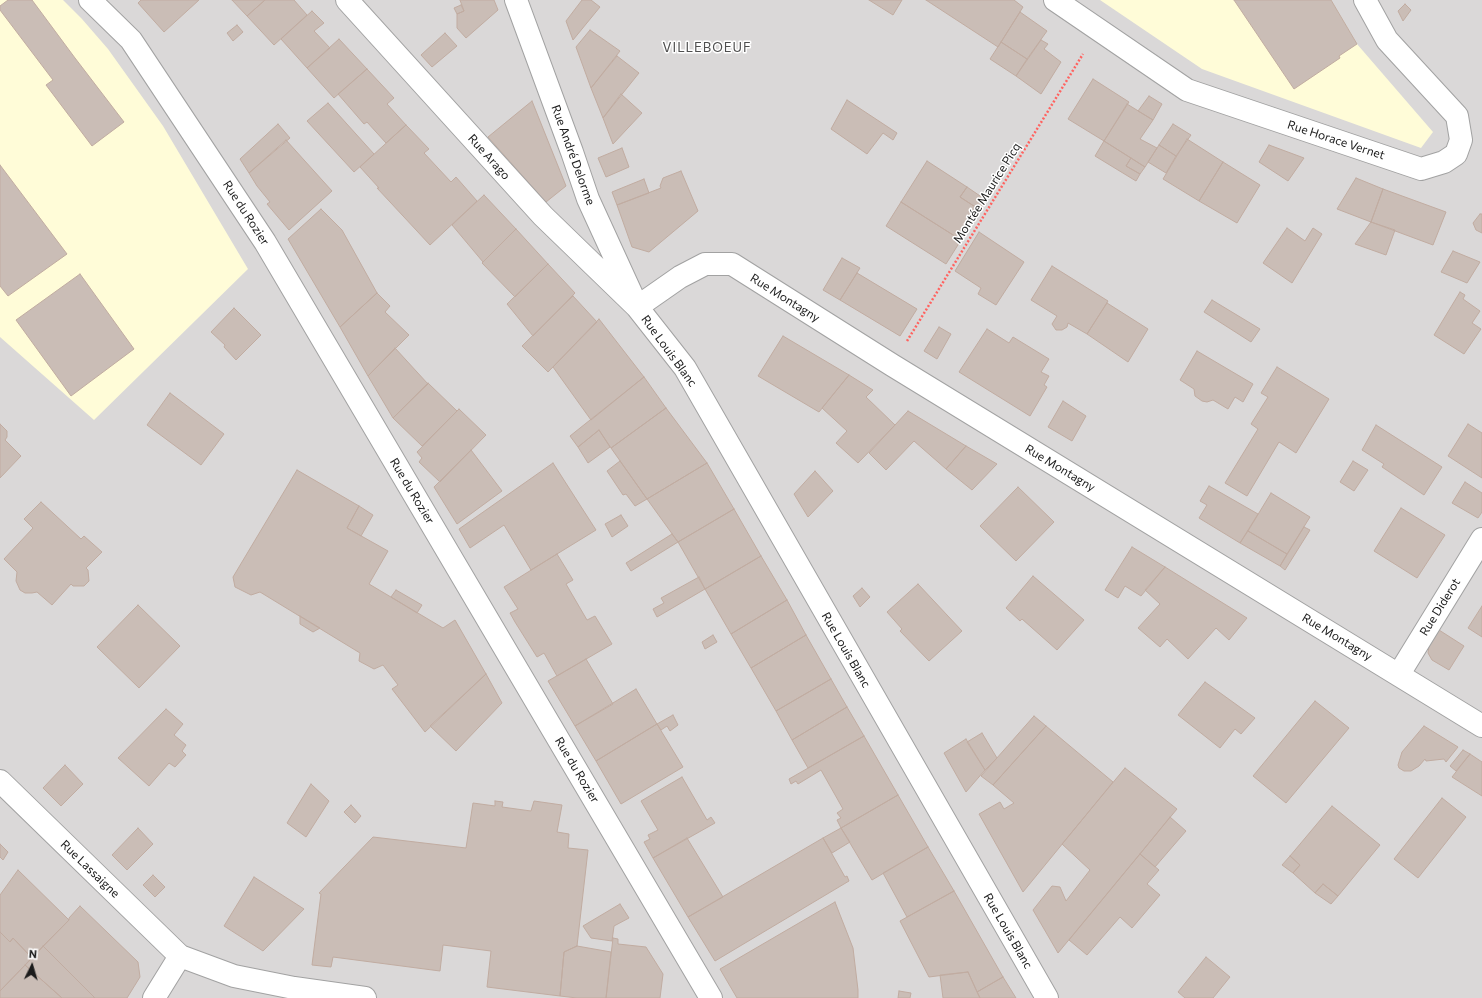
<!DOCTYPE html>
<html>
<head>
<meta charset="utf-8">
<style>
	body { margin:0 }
	#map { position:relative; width:1482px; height:998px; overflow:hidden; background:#eee8e0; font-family:Commissioner,sans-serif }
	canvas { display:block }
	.north { position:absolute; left:12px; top:946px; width:40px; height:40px; -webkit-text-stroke:3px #fff; paint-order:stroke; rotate:5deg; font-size:11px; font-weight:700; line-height:16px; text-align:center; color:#1b1b1b }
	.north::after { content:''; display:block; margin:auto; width:14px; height:18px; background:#1b1b1b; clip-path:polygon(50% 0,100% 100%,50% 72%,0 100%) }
</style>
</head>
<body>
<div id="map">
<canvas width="1482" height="998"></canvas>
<div class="north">N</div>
</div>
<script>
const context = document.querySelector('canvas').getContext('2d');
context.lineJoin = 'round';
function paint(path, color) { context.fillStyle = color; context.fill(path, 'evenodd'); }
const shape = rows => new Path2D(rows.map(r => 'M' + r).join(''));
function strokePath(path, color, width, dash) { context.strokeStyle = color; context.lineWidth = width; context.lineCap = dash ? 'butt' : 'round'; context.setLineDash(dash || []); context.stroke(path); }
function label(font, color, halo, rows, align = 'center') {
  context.font = font + ' Commissioner,sans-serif'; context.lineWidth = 3; context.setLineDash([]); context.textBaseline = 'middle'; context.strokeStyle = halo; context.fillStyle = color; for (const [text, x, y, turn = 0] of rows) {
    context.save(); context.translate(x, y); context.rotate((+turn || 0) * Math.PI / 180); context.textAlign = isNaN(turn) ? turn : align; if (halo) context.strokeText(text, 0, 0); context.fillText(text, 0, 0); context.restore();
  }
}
paint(shape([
	[0,0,1482,0,1482,998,0,998]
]), '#dad8d8');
paint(shape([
	[0,0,63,0,82,19,108,49,163,126,248,269,94,420,0,337],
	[1100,0,1331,0,1357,44,1433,132,1421,148,1202,69]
]), '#fffcd8');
const building = shape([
	[8,0,32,0,75,58,124,122,92,146,46,85,53,80,0,10,0,6,8,0],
	[141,0,199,0,164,32,138,3,141,0],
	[232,0,265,0,247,16,232,0],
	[265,0,294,0,307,15,274,45,247,16,265,0],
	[460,0,494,0,498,10,466,38,457,28,457,14,464,11,460,0],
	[582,0,591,0,600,7,573,40,566,21,582,0],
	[869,0,902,0,893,15,869,0],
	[926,0,1014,0,1023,7,998,47,926,0],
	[1234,0,1331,0,1357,44,1339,56,1340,58,1294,89,1234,0],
	[1405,4,1411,10,1403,21,1398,11,1405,4],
	[461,5,464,11,457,14,454,8,461,5],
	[312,11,324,23,314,31,330,48,307,68,281,39,312,11],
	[1020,12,1047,31,1027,59,1001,42,1020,12],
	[237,25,243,32,233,41,227,33,237,25],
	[590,30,620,51,591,88,576,47,590,30],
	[445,33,457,46,432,67,421,55,445,33],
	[339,39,367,69,334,98,307,68,339,39],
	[1041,40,1048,44,1044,49,1061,62,1041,94,1016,76,1041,40],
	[1001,42,1027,59,1016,76,990,59,1001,42],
	[617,56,639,73,603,118,591,88,617,56],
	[367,69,394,98,387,104,406,125,386,143,367,122,364,124,338,94,367,69],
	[1093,79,1129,102,1104,141,1068,119,1093,79],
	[621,94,642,113,613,144,603,118,621,94],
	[1149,96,1162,104,1153,120,1138,111,1149,96],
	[847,100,897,133,893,140,883,133,867,154,831,129,847,100],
	[532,101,566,186,546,202,488,137,532,101],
	[328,103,374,154,354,172,307,121,328,103],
	[1127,104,1153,120,1140,139,1157,148,1145,167,1104,141,1127,104],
	[278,124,290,138,249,173,240,159,278,124],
	[1173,124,1191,135,1176,156,1159,145,1173,124],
	[406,125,429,149,424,153,451,182,456,177,477,201,430,245,377,188,379,188,360,167,406,125],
	[1187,139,1223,162,1199,201,1163,179,1187,139],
	[286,140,332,191,289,230,267,204,270,202,257,186,249,173,286,140],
	[1104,141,1131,158,1126,166,1140,174,1136,181,1095,156,1104,141],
	[1159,145,1176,156,1166,173,1148,162,1159,145],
	[1269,145,1304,158,1288,181,1259,162,1269,145],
	[622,148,629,167,606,177,598,158,622,148],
	[1131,158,1145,167,1140,174,1126,166,1131,158],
	[927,161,967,187,960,197,980,210,961,240,901,202,927,161],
	[1223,162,1260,185,1237,223,1199,201,1223,162],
	[0,165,67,254,8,296,0,286,0,165],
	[681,171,698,211,649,252,632,247,617,205,661,188,660,186,663,178,681,171],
	[1356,178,1383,189,1371,222,1337,209,1356,178],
	[644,179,649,193,617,205,612,192,644,179],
	[967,187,986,200,980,210,960,197,967,187],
	[1383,189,1446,212,1433,245,1371,222,1383,189],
	[484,195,516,229,483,262,452,225,484,195],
	[901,202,961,240,946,264,886,226,901,202],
	[321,209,342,230,377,293,340,327,288,239,321,209],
	[1480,214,1482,214,1482,233,1476,230,1473,223,1480,214],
	[1371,222,1395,230,1386,255,1355,244,1371,222],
	[1287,228,1305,241,1313,228,1322,234,1292,283,1263,263,1287,228],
	[516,229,548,264,515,297,482,263,516,229],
	[979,232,1024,262,996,305,978,294,981,288,955,271,979,232],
	[1453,251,1480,262,1467,283,1441,272,1453,251],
	[842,258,860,268,840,300,823,290,842,258],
	[548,264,575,293,533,336,507,304,548,264],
	[1052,266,1108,301,1087,334,1068,323,1067,327,1062,330,1056,330,1052,324,1057,316,1031,300,1052,266],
	[857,273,917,309,900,336,840,300,857,273],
	[80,274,134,349,71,396,16,320,80,274],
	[1460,292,1465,295,1463,299,1480,311,1472,323,1481,329,1464,354,1434,335,1460,292],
	[377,293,390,306,385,312,409,335,368,376,340,327,377,293],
	[573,296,597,322,548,372,522,346,573,296],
	[1212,300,1260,329,1251,342,1204,312,1212,300],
	[1107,303,1148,329,1128,362,1087,334,1107,303],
	[234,308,261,335,236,360,224,347,225,345,211,332,234,308],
	[599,319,644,377,591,420,553,367,599,319],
	[939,327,951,334,937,359,924,351,939,327],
	[987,329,1009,343,1013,337,1049,359,1041,372,1049,376,1044,385,1047,387,1030,416,959,372,987,329],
	[783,336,849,375,819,412,758,376,783,336],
	[395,348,428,384,393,418,368,376,395,348],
	[1197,351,1253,384,1243,402,1235,397,1228,409,1213,400,1207,402,1202,401,1195,396,1194,389,1180,380,1197,351],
	[1277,367,1329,399,1296,453,1279,442,1247,496,1225,483,1258,429,1251,424,1268,397,1261,393,1277,367],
	[849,375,873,390,866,397,895,425,858,463,836,443,847,431,822,408,849,375],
	[644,377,666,408,611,448,599,430,578,447,570,436,644,377],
	[428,383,457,411,422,446,393,418,428,383],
	[170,393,224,434,201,465,147,425,170,393],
	[1063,401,1086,416,1072,441,1048,427,1063,401],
	[666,408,707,463,647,499,611,448,666,408],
	[459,409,486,435,440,482,419,462,422,458,417,452,459,409],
	[908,411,966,446,946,469,914,441,886,470,869,453,908,411],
	[0,424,7,431,7,437,5,440,21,456,0,478,0,424],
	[1468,424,1482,433,1482,478,1448,456,1468,424],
	[1376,425,1442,467,1424,495,1382,467,1384,464,1362,450,1376,425],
	[599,430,610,447,588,463,578,447,599,430],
	[966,446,997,464,972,490,946,469,966,446],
	[471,450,502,491,457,524,434,487,471,450],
	[620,461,647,499,635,506,626,494,623,495,607,471,620,461],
	[1353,461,1368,470,1354,491,1340,482,1353,461],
	[553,463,596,530,531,570,504,525,470,548,459,529,553,463],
	[707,463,734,509,678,542,647,499,707,463],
	[297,470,359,506,347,528,388,551,369,584,443,628,455,620,486,674,425,732,392,689,398,685,383,665,374,669,359,661,360,653,260,592,251,595,235,587,233,577,297,470],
	[815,471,833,491,808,517,794,494,815,471],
	[1465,482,1482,493,1482,512,1478,518,1452,503,1465,482],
	[1209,486,1258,514,1240,543,1199,518,1207,505,1200,501,1209,486],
	[1018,487,1054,522,1016,561,980,526,1018,487],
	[1271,493,1310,517,1287,554,1248,531,1271,493],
	[41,502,81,539,84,536,102,552,86,568,88,570,89,581,84,586,73,586,71,584,52,605,37,592,32,593,25,593,20,590,16,581,17,572,4,559,33,528,24,519,41,502],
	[359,506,373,515,361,536,347,528,359,506],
	[1401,508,1445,535,1417,578,1374,551,1401,508],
	[734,509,761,556,705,589,678,542,734,509],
	[621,515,628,526,612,537,605,524,621,515],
	[1304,527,1310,530,1285,570,1280,566,1304,527],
	[1248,531,1287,554,1280,566,1240,543,1248,531],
	[672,534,678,542,631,571,626,563,672,534],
	[1132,547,1165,567,1141,596,1125,586,1118,598,1105,590,1132,547],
	[557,554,573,580,566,584,587,620,595,616,612,644,557,676,544,653,537,657,515,622,510,613,518,609,504,587,557,554],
	[761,556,787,600,731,634,705,589,761,556],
	[1165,567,1247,618,1229,640,1216,628,1188,659,1167,639,1160,647,1138,628,1160,604,1145,590,1165,567],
	[1033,576,1084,620,1057,650,1022,619,1020,621,1006,608,1033,576],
	[699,577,705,589,657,617,653,609,664,603,661,598,699,577],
	[918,584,962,631,929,661,900,631,902,629,887,612,918,584],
	[862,588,870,597,860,607,853,596,862,588],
	[396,590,422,605,417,613,391,597,396,590],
	[787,600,806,635,751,668,731,634,787,600],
	[138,605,180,646,139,688,97,647,138,605],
	[1482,606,1482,637,1468,628,1482,606],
	[300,616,320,628,313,632,300,624,300,616],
	[1439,630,1464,646,1449,670,1432,660,1428,653,1429,646,1439,630],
	[713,635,717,642,705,649,702,642,713,635],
	[806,635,831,679,776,711,751,668,806,635],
	[586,659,613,704,575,726,548,681,586,659],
	[486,674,502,703,456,751,430,726,486,674],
	[831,679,847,707,792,740,776,711,831,679],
	[1205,682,1255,718,1241,734,1235,729,1220,748,1178,715,1205,682],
	[636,689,657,724,596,761,575,726,636,689],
	[1315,701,1349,728,1286,803,1253,776,1315,701],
	[847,707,864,736,808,768,792,740,847,707],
	[166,709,183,724,174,735,186,745,182,751,186,755,175,767,169,763,149,786,118,758,166,709],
	[673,715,678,725,670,731,667,726,661,730,657,724,673,715],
	[1034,716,1046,726,993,785,981,776,1034,716],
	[657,724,683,767,621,804,596,761,657,724],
	[1046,726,1113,782,1023,892,979,814,1000,802,1004,809,1014,803,993,785,1046,726],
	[1424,726,1458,747,1446,762,1444,759,1426,761,1425,759,1419,766,1411,771,1404,771,1399,768,1398,765,1402,752,1424,726],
	[982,733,997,758,985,770,967,742,982,733],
	[864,736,898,795,841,828,837,820,841,818,837,813,843,809,821,770,798,784,796,781,791,784,789,779,864,736],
	[966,739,985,770,966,792,944,753,966,739],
	[1463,750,1470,754,1456,771,1450,766,1463,750],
	[1470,754,1482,762,1482,796,1452,777,1470,754],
	[65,765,83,784,61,806,43,788,65,765],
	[1125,768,1177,809,1058,953,1033,910,1052,886,1060,887,1066,901,1090,870,1062,844,1125,768],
	[682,777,707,820,711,817,715,823,653,858,644,842,650,839,648,835,658,830,641,801,682,777],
	[311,784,329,801,306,837,287,823,311,784],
	[898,795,928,847,872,880,841,828,898,795],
	[1442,798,1466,817,1418,878,1394,859,1442,798],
	[495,801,503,802,502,807,531,811,534,801,562,805,557,832,569,834,568,848,588,850,577,946,564,952,560,996,487,987,491,951,443,945,440,971,333,957,331,967,312,965,321,894,319,893,373,837,466,848,473,803,495,806,495,801],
	[351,805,361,816,355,823,344,812,351,805],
	[1332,806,1380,845,1338,896,1323,884,1315,893,1293,873,1300,865,1290,856,1332,806],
	[1170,817,1186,831,1155,867,1140,854,1170,817],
	[138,828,153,844,127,870,112,855,138,828],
	[841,828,850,842,832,853,823,838,841,828],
	[687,838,723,897,688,917,653,858,687,838],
	[823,838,845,877,847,876,849,881,715,961,688,917,823,838],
	[0,844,8,852,3,860,0,857,0,844],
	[928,847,954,891,907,917,883,873,928,847],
	[1140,854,1159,870,1147,884,1160,895,1132,928,1120,917,1087,955,1069,940,1140,854],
	[1290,856,1300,865,1293,873,1282,865,1290,856],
	[18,870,69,920,32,958,13,938,10,942,0,932,0,895,18,870],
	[153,875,165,887,155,897,143,885,153,875],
	[254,877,304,909,263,951,224,926,254,877],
	[1323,884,1338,896,1331,904,1315,893,1323,884],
	[954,891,1003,977,977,992,968,972,929,977,900,921,954,891],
	[835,902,853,948,858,990,858,998,737,998,720,969,835,902],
	[620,904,629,918,614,926,612,941,591,938,583,926,620,904],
	[80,906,138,962,140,977,127,998,95,998,43,946,69,920,69,918,80,906],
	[0,932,10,942,13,938,32,958,0,991,0,932],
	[613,938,618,939,618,944,646,947,663,974,660,998,606,998,613,938],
	[43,946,94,997,94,998,62,998,25,965,43,946],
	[577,946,611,952,606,998,577,998,560,996,564,952,577,946],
	[1206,957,1230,977,1213,998,1185,998,1178,992,1206,957],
	[25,965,62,998,0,998,0,991,25,965],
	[968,972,980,998,943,998,940,975,968,972],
	[1003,977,1016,998,980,998,977,992,1003,977],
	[899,991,911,993,910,998,898,998,899,991]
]);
paint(building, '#cabdb6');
strokePath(building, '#c1aca1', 1);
const minor = shape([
	[90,0,131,40,265,242,711,998],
	[347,0,543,216,637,307,685,368,1047,998],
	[516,0,572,152,588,199,632,295],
	[1055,0,1187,90,1421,169,1444,162,1456,154,1461,140,1457,116,1387,40,1365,0],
	[637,307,680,277,705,264,732,264,892,365,1482,726],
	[1399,674,1482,539],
	[154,998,180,956]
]);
const tertiary = shape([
	[0,781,180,956,234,976,294,988,365,998]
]);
strokePath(minor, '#a2a2a2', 24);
strokePath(tertiary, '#a2a2a2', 24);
strokePath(shape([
	[907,341,1083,54]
]), '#ff6360', 2.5, [2, 2]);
strokePath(minor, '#fff', 22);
strokePath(tertiary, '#fff', 22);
label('12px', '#1b1b1b', '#fff', [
	["Rue Horace Vernet",1336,140,18],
	["Rue André Delorme",573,155,70],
	["Rue Arago",489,157,48],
	["Montée Maurice Picq",987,193,-58],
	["Rue du Rozier",246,213,57],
	["Rue Montagny",785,298,32],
	["Rue Louis Blanc",669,351,54],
	["Rue Montagny",1060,468,31],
	["Rue du Rozier",412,491,59],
	["Rue Diderot",1440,607,-58],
	["Rue Montagny",1337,637,31],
	["Rue Louis Blanc",846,650,60],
	["Rue du Rozier",577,770,59],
	["Rue Lassaigne",90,869,44],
	["Rue Louis Blanc",1008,931,60]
]);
context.letterSpacing = '1px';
label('13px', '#4e4e4e', '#fff', [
	["VILLEBOEUF",707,48]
]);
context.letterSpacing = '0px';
</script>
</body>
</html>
